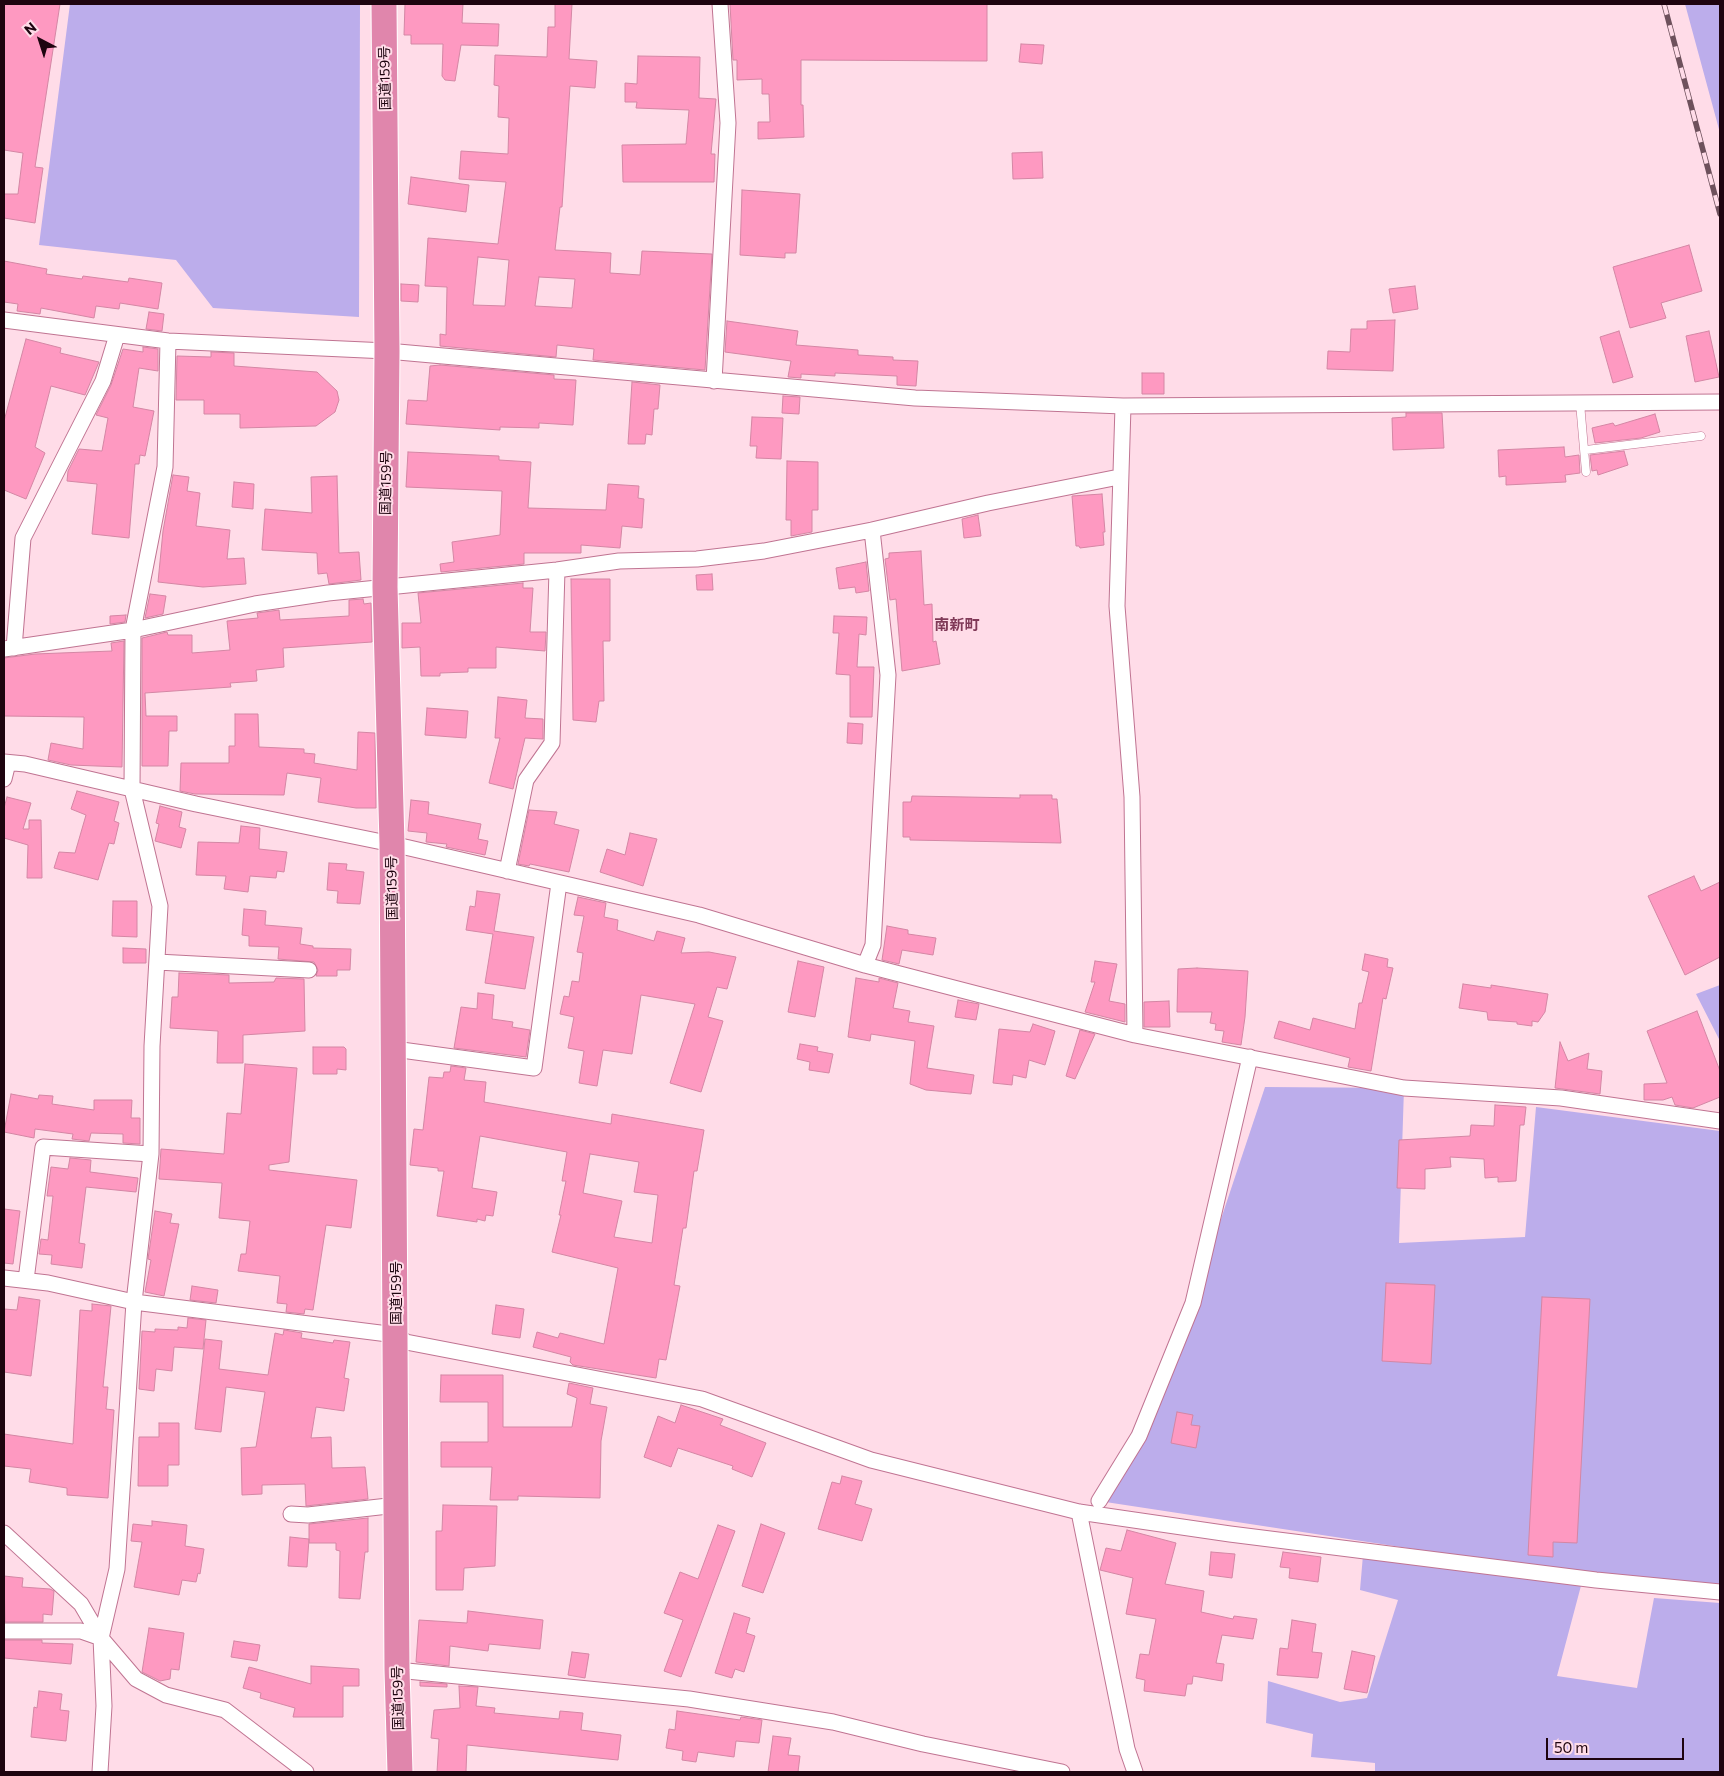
<!DOCTYPE html>
<html>
<head>
<meta charset="utf-8">
<style>
	body { margin:0 }
	#map { position:relative; width:1724px; height:1776px; overflow:hidden; background:#ffdce8; font-family:Commissioner,sans-serif }
	canvas { display:block }
	.frame { position:absolute; inset:0; border:5px solid #1e040f; pointer-events:none }
	.north { position:absolute; left:15px; top:15px; width:50px; height:50px; -webkit-text-stroke:4px #ffdce8; paint-order:stroke; rotate:320deg; font-size:14px; font-weight:700; line-height:20px; text-align:center; color:#1e040f }
	.north::after { content:''; display:block; margin:auto; width:18px; height:22px; background:#1e040f; clip-path:polygon(50% 0,100% 100%,50% 72%,0 100%) }
	.scale { position:absolute; left:1546px; top:1738px; width:138px; height:22px; box-sizing:border-box; border:2px solid #1e040f; border-top:0; padding-left:6px; font-size:15px; line-height:18px; white-space:nowrap; color:#1e040f; -webkit-text-stroke:4px #ffdce8; paint-order:stroke }
</style>
</head>
<body>
<div id="map">
<canvas width="1724" height="1776"></canvas>
<div class="frame"></div>
<div class="north">N</div>
<div class="scale">50 m</div>
</div>
<script>
const context = document.querySelector('canvas').getContext('2d');
context.lineJoin = 'round';
function paint(path, color) { context.fillStyle = color; context.fill(path, 'evenodd'); }
const shape = rows => new Path2D(rows.map(r => 'M' + r).join(''));
function strokePath(path, color, width, dash) { context.strokeStyle = color; context.lineWidth = width; context.lineCap = dash ? 'butt' : 'round'; context.setLineDash(dash || []); context.stroke(path); }
function label(font, color, halo, rows, align = 'center') {
  context.font = font + ' Commissioner,"Noto Sans JP",sans-serif'; context.lineWidth = 4; context.setLineDash([]); context.textBaseline = 'middle'; context.strokeStyle = halo; context.fillStyle = color; for (const [text, x, y, turn = 0] of rows) {
    context.save(); context.translate(x, y); context.rotate((+turn || 0) * Math.PI / 180); context.textAlign = isNaN(turn) ? turn : align; if (halo) context.strokeText(text, 0, 0); context.fillText(text, 0, 0); context.restore();
  }
}
paint(shape([
	[70,4,360,4,359,317,213,308,176,260,39,245],
	[1685,4,1720,4,1720,133],
	[1720,985,1720,1041,1696,994],
	[1265,1087,1404,1088,1399,1243,1525,1237,1536,1107,1720,1131,1720,1586,1532,1567,1099,1501,1193,1303],
	[1363,1555,1582,1582,1557,1676,1637,1688,1654,1598,1720,1603,1720,1772,1375,1772,1375,1763,1311,1757,1313,1734,1266,1723,1268,1681,1340,1702,1367,1698,1398,1600,1360,1590]
]), '#bcadeb');
const building = shape([
	[4,4,60,4,35,167,43,168,35,223,4,218,4,194,18,194,23,153,4,150,4,4],
	[405,4,463,4,462,23,499,24,498,46,461,45,455,81,445,80,442,76,443,44,411,44,411,35,404,35,405,4],
	[555,4,572,4,569,59,597,61,595,88,570,86,562,207,560,207,555,250,611,253,610,273,640,275,642,251,712,254,705,370,593,360,594,349,557,345,556,357,440,346,440,334,446,335,447,287,425,286,428,238,498,244,506,182,459,179,461,151,508,154,509,118,498,117,499,86,494,85,495,55,547,57,548,27,555,27,555,4],
	[478,257,509,260,505,306,473,305,478,257],
	[539,277,575,279,572,308,535,306,539,277],
	[730,4,987,4,987,61,801,60,801,105,803,105,804,137,758,139,758,122,770,122,769,94,762,94,762,79,737,80,737,60,733,60,730,4],
	[1021,44,1044,45,1042,64,1019,62,1021,44],
	[638,56,700,57,699,98,716,99,711,154,715,154,714,182,623,182,622,145,686,144,689,110,636,108,637,102,625,102,625,83,637,84,638,56],
	[1042,152,1043,178,1013,179,1012,153,1042,152],
	[411,177,469,185,466,212,408,204,411,177],
	[742,190,800,194,796,253,785,253,785,258,740,255,742,190],
	[1689,245,1702,291,1661,303,1666,318,1630,328,1613,267,1689,245],
	[4,261,47,269,46,274,82,279,83,276,128,282,129,278,162,283,158,309,120,303,119,309,96,306,94,318,41,308,40,314,17,311,18,304,4,302,4,261],
	[401,284,419,285,418,302,401,301,401,284],
	[1415,286,1418,309,1393,313,1389,289,1415,286],
	[149,312,164,314,162,331,146,329,149,312],
	[1395,320,1393,371,1327,369,1328,351,1350,352,1351,329,1367,329,1367,321,1395,320],
	[727,321,798,331,796,345,858,350,858,355,893,357,893,360,918,361,916,386,897,385,897,376,835,373,835,376,801,374,801,378,788,377,791,361,725,352,727,321],
	[1619,331,1633,377,1613,383,1600,337,1619,331],
	[1709,331,1719,377,1695,382,1686,336,1709,331],
	[26,339,61,348,60,353,99,362,85,395,51,386,35,447,45,453,26,499,4,490,4,421,26,339],
	[143,347,158,349,158,371,139,368,133,407,154,411,145,456,140,455,139,464,135,464,129,538,92,534,97,484,67,481,68,471,79,449,102,451,108,418,96,415,111,385,123,349,143,352,143,347],
	[211,352,234,353,234,366,317,372,337,391,339,400,335,412,316,426,240,428,240,414,204,414,204,400,176,400,177,356,211,357,211,352],
	[440,365,554,375,554,379,576,380,573,425,539,423,539,428,500,427,500,430,406,424,408,400,427,401,430,366,440,365],
	[1142,373,1164,373,1164,394,1142,394,1142,373],
	[632,382,660,385,658,409,654,409,652,435,646,434,645,444,628,444,632,382],
	[783,396,800,397,799,414,782,413,783,396],
	[1406,413,1442,413,1444,448,1393,450,1392,418,1406,417,1406,413],
	[1655,414,1660,432,1641,438,1595,443,1592,428,1613,423,1615,426,1655,414],
	[752,417,783,418,781,459,756,458,757,446,750,446,752,417],
	[1564,447,1565,457,1579,455,1580,473,1565,475,1566,482,1506,485,1506,476,1499,477,1498,450,1564,447],
	[1624,451,1628,465,1598,475,1597,470,1592,471,1590,455,1624,451],
	[408,452,499,456,499,460,531,462,528,508,606,510,608,484,639,486,638,498,644,499,642,528,622,526,620,548,581,545,581,553,524,553,524,564,441,572,440,564,454,562,452,542,500,535,502,491,406,487,408,452],
	[787,461,818,462,818,510,812,510,812,532,791,536,791,520,786,520,787,461],
	[173,475,189,477,187,491,200,493,196,526,230,530,227,559,244,558,246,584,203,587,158,582,163,531,173,475],
	[337,476,339,553,359,552,361,580,329,584,327,573,318,574,317,553,262,550,265,509,312,513,311,477,337,476],
	[234,482,254,484,253,509,232,507,234,482],
	[1102,494,1105,532,1103,532,1104,545,1080,548,1079,546,1076,546,1072,496,1102,494],
	[978,515,981,536,964,538,962,519,978,515],
	[921,551,924,605,932,604,933,642,936,641,940,664,902,671,896,599,890,600,885,559,889,558,889,553,921,551],
	[866,562,869,591,856,593,855,587,839,589,836,568,866,562],
	[712,574,713,590,697,590,696,575,712,574],
	[571,579,610,579,610,641,603,641,604,701,599,701,596,722,573,720,571,579],
	[523,583,523,588,533,588,530,632,546,632,545,651,496,647,496,668,468,668,468,672,440,673,440,676,421,676,420,647,402,648,402,623,421,623,418,593,523,583],
	[150,594,166,596,163,614,145,618,150,594],
	[363,599,364,604,371,603,372,642,283,648,284,667,256,670,257,681,230,683,231,687,145,693,146,716,177,716,177,731,169,731,168,766,142,766,142,638,167,632,168,635,192,635,192,653,230,650,227,621,258,618,257,613,279,610,280,620,349,616,349,600,363,599],
	[126,615,125,622,110,624,110,616,126,615],
	[834,616,867,617,866,635,859,634,857,667,874,667,872,717,850,717,850,675,836,674,839,633,833,633,834,616],
	[124,641,122,767,71,765,48,760,51,743,83,749,84,717,4,716,4,658,35,654,112,651,111,643,124,641],
	[498,697,527,700,525,718,543,719,543,739,525,738,513,789,489,783,500,738,495,738,498,697],
	[427,708,468,711,466,738,425,735,427,708],
	[235,714,258,714,259,747,304,749,304,753,315,754,314,763,357,770,358,732,375,733,376,808,356,808,318,802,321,778,287,773,284,795,195,794,180,791,181,763,229,763,229,746,235,746,235,714],
	[848,723,863,724,862,744,847,743,848,723],
	[77,791,119,802,114,821,119,823,114,844,109,843,98,880,54,868,59,852,75,853,86,815,71,809,77,791],
	[1020,795,1052,795,1052,799,1057,799,1061,843,910,840,910,837,903,837,903,802,911,802,912,796,1020,798,1020,795],
	[7,797,31,803,23,829,29,829,29,820,41,820,42,878,27,878,28,845,4,838,4,808,7,797],
	[411,800,429,802,428,814,481,824,478,839,488,841,485,855,446,847,447,844,426,842,427,833,408,831,411,800],
	[160,806,182,812,179,827,186,829,181,848,155,841,159,824,156,823,160,806],
	[529,810,557,812,554,824,579,830,569,872,530,864,529,866,518,864,529,810],
	[241,826,260,828,259,849,287,852,284,872,277,871,276,878,250,876,248,892,224,889,226,876,196,875,198,842,239,843,241,826],
	[630,833,657,839,643,886,600,872,607,849,625,855,630,833],
	[329,863,347,864,346,870,364,872,360,904,337,903,338,891,327,890,329,863],
	[1694,876,1701,891,1720,882,1720,957,1685,975,1648,896,1694,876],
	[477,891,500,894,494,931,534,937,525,989,485,983,493,934,466,930,470,906,475,907,477,891],
	[578,897,606,903,604,917,618,920,617,930,654,941,657,931,685,938,681,953,709,952,736,957,727,989,717,987,708,1017,723,1021,701,1092,670,1083,695,1004,641,995,632,1054,603,1050,597,1086,579,1083,584,1051,568,1048,574,1017,560,1014,564,996,569,997,572,981,579,982,583,953,577,952,584,916,574,915,578,897],
	[113,901,137,901,137,937,112,936,113,901],
	[244,909,266,911,265,925,302,928,300,944,313,946,313,948,351,949,350,970,337,970,337,976,316,976,318,970,314,962,278,959,279,947,249,946,249,936,242,935,244,909],
	[887,926,908,930,908,934,936,938,933,955,902,950,899,964,882,960,887,926],
	[123,948,146,949,146,963,123,963,123,948],
	[1365,954,1388,959,1387,967,1393,968,1386,999,1383,998,1371,1071,1348,1067,1350,1058,1274,1038,1279,1021,1310,1030,1313,1018,1355,1029,1359,1003,1362,1003,1369,972,1362,970,1365,954],
	[798,961,824,967,815,1017,788,1012,798,961],
	[1095,961,1117,964,1109,1001,1125,1004,1125,1022,1085,1012,1095,982,1091,982,1095,961],
	[1197,968,1248,971,1245,1017,1241,1045,1222,1042,1224,1031,1215,1030,1216,1024,1210,1023,1212,1012,1177,1012,1178,969,1197,968],
	[179,973,229,975,229,983,274,982,276,978,304,979,305,1031,243,1035,243,1063,217,1063,218,1031,170,1028,172,997,178,997,179,973],
	[856,978,879,982,879,978,898,983,893,1008,910,1011,908,1022,934,1026,927,1068,974,1075,971,1094,926,1090,910,1084,915,1041,871,1034,870,1041,848,1037,856,978],
	[1463,984,1491,988,1491,985,1548,994,1545,1012,1538,1022,1532,1021,1532,1026,1517,1024,1517,1022,1488,1020,1487,1012,1459,1008,1463,984],
	[478,993,494,995,492,1019,513,1022,512,1027,530,1030,526,1057,454,1048,461,1007,477,1009,478,993],
	[958,1000,979,1004,976,1020,955,1017,958,1000],
	[1169,1001,1170,1027,1144,1027,1144,1002,1169,1001],
	[1697,1011,1720,1071,1720,1097,1693,1108,1675,1105,1672,1097,1663,1100,1644,1100,1644,1084,1667,1083,1647,1031,1697,1011],
	[1033,1024,1055,1031,1045,1065,1029,1060,1026,1078,1013,1075,1012,1085,993,1083,999,1029,1030,1032,1033,1024],
	[1080,1030,1095,1034,1075,1079,1066,1076,1080,1030],
	[1560,1042,1568,1061,1589,1053,1587,1069,1602,1071,1600,1094,1555,1088,1560,1042],
	[800,1044,818,1047,817,1051,833,1054,829,1073,809,1070,810,1062,797,1059,800,1044],
	[313,1047,344,1047,346,1049,346,1070,337,1069,337,1074,313,1074,313,1047],
	[245,1064,297,1068,289,1162,269,1165,269,1170,357,1180,351,1228,326,1225,313,1310,305,1309,304,1314,286,1312,287,1304,277,1303,280,1276,238,1271,241,1254,246,1254,250,1221,219,1218,222,1183,159,1179,161,1149,224,1154,227,1113,241,1114,245,1064],
	[451,1066,466,1068,464,1080,486,1082,484,1102,611,1124,612,1114,704,1130,697,1171,694,1171,686,1228,683,1228,674,1285,680,1286,666,1360,659,1359,656,1378,573,1365,570,1362,571,1357,533,1347,537,1332,558,1338,560,1333,604,1344,618,1268,552,1252,561,1215,559,1215,566,1181,562,1181,567,1152,480,1136,472,1188,497,1192,493,1216,486,1215,485,1221,477,1219,477,1222,437,1216,444,1171,438,1171,438,1168,410,1165,414,1129,423,1130,429,1077,443,1078,444,1072,450,1072,451,1066],
	[590,1154,639,1162,634,1192,658,1195,652,1243,614,1237,622,1201,583,1193,590,1154],
	[11,1094,38,1099,39,1095,53,1096,52,1104,94,1110,94,1100,132,1100,131,1118,140,1118,140,1144,123,1143,123,1134,91,1133,89,1141,72,1139,73,1134,35,1129,34,1138,4,1132,11,1094],
	[1495,1105,1526,1107,1524,1125,1520,1125,1516,1181,1498,1182,1498,1177,1485,1178,1484,1159,1450,1157,1451,1167,1425,1169,1425,1189,1397,1188,1399,1140,1470,1136,1471,1125,1494,1126,1495,1105],
	[70,1158,91,1160,90,1172,138,1178,136,1192,86,1187,79,1243,85,1244,82,1268,51,1264,52,1255,39,1254,41,1239,48,1240,53,1196,47,1196,51,1167,68,1169,70,1158],
	[4,1209,20,1211,13,1264,4,1263,4,1209],
	[155,1211,172,1214,170,1223,179,1224,164,1296,145,1292,151,1260,148,1259,155,1211],
	[1386,1283,1435,1285,1431,1364,1382,1361,1386,1283],
	[192,1286,218,1290,216,1303,190,1300,192,1286],
	[19,1297,40,1300,31,1376,4,1372,4,1309,17,1310,19,1297],
	[1542,1297,1590,1299,1577,1543,1553,1542,1553,1557,1528,1555,1542,1297],
	[92,1304,111,1306,103,1387,108,1387,106,1409,114,1410,108,1498,67,1495,67,1488,29,1482,31,1469,4,1466,4,1434,73,1444,80,1310,92,1311,92,1304],
	[496,1305,524,1309,520,1338,492,1334,496,1305],
	[188,1318,206,1320,203,1349,174,1347,172,1371,156,1369,154,1391,139,1389,142,1331,155,1332,155,1329,178,1330,178,1327,187,1328,188,1318],
	[284,1330,302,1333,301,1338,333,1343,334,1340,350,1342,344,1378,349,1379,344,1411,316,1407,311,1438,331,1437,332,1468,365,1467,368,1499,306,1506,305,1484,262,1485,262,1494,242,1495,241,1448,256,1447,265,1392,226,1387,221,1432,195,1429,205,1339,222,1341,219,1369,268,1375,275,1333,283,1335,284,1330],
	[441,1375,503,1375,503,1427,572,1427,577,1398,567,1394,569,1383,593,1388,590,1404,607,1407,601,1441,600,1498,518,1496,518,1500,490,1500,492,1467,441,1467,441,1442,488,1442,488,1402,440,1402,441,1375],
	[681,1405,723,1419,720,1425,766,1443,752,1477,732,1469,733,1466,678,1448,671,1467,644,1457,658,1416,675,1423,681,1405],
	[1177,1412,1193,1415,1191,1425,1200,1426,1196,1448,1171,1443,1177,1412],
	[159,1423,179,1423,179,1465,168,1465,168,1486,138,1486,139,1437,159,1437,159,1423],
	[842,1476,862,1481,855,1504,872,1509,862,1541,818,1529,832,1482,840,1484,842,1476],
	[443,1505,497,1506,495,1566,464,1568,463,1590,436,1590,436,1531,442,1531,443,1505],
	[368,1518,368,1552,365,1552,360,1599,339,1598,340,1551,336,1550,336,1543,309,1543,309,1524,368,1518],
	[152,1521,187,1525,185,1546,204,1549,200,1574,198,1573,196,1582,182,1580,179,1595,134,1587,142,1542,131,1541,133,1524,152,1526,152,1521],
	[761,1524,785,1533,763,1593,742,1586,761,1524],
	[718,1525,735,1531,681,1677,664,1671,683,1620,664,1613,680,1572,698,1579,718,1525],
	[1127,1530,1176,1543,1165,1584,1204,1591,1201,1612,1233,1619,1234,1616,1257,1619,1253,1639,1222,1635,1216,1663,1224,1664,1222,1681,1193,1676,1192,1684,1187,1684,1185,1696,1144,1691,1145,1680,1136,1678,1140,1654,1149,1655,1156,1619,1126,1614,1133,1578,1100,1570,1106,1548,1121,1551,1127,1530],
	[290,1537,309,1539,307,1567,288,1566,290,1537],
	[1211,1552,1235,1554,1232,1578,1209,1575,1211,1552],
	[1283,1552,1321,1557,1318,1582,1289,1578,1290,1568,1280,1567,1283,1552],
	[4,1576,23,1578,22,1587,50,1589,54,1591,52,1615,43,1614,43,1622,5,1622,4,1576],
	[468,1611,543,1620,540,1649,489,1644,488,1651,450,1646,449,1666,416,1662,419,1620,467,1623,468,1611],
	[734,1613,750,1618,746,1633,755,1636,744,1672,735,1669,732,1678,715,1673,734,1613],
	[1292,1620,1316,1624,1312,1652,1322,1653,1318,1678,1277,1675,1280,1648,1288,1649,1292,1620],
	[149,1628,184,1633,179,1670,171,1669,170,1679,160,1681,142,1672,149,1628],
	[4,1640,42,1640,42,1643,73,1644,71,1664,4,1658,4,1640],
	[234,1641,260,1645,257,1661,231,1657,234,1641],
	[1352,1651,1375,1656,1367,1693,1344,1689,1352,1651],
	[572,1652,589,1654,585,1678,568,1675,572,1652],
	[311,1666,359,1669,359,1686,343,1686,343,1717,293,1717,295,1708,260,1698,261,1693,243,1688,249,1667,311,1684,311,1666],
	[420,1682,447,1684,447,1687,420,1686,420,1682],
	[459,1686,478,1687,476,1706,495,1708,494,1713,559,1719,560,1711,583,1713,581,1730,621,1735,618,1760,467,1745,466,1772,437,1772,439,1739,431,1738,434,1710,460,1708,459,1686],
	[39,1691,62,1694,60,1710,69,1711,66,1741,31,1737,34,1707,37,1708,39,1691],
	[677,1711,740,1720,741,1717,762,1720,759,1743,736,1741,734,1757,698,1752,696,1762,682,1760,683,1751,666,1748,669,1729,675,1730,677,1711],
	[773,1736,791,1738,788,1755,800,1756,798,1772,768,1772,773,1736]
]);
paint(building, '#fe99c1');
strokePath(building, '#d486a4', 1);
const service = shape([
	[1580,403,1586,472],
	[1586,450,1701,436]
]);
const minor = shape([
	[4,320,168,341,387,351,915,398,1123,406,1720,402],
	[714,381,728,123,720,4],
	[1123,406,1117,606,1132,797,1135,1035],
	[14,648,23,538,103,381,117,335],
	[4,649,133,630,255,604,328,593,557,570,619,561,697,559,764,551,872,530,988,503,1119,477],
	[4,762,25,764,196,804,392,844,699,915,865,965,1135,1035,1404,1088,1561,1098,1720,1121],
	[4,779,8,763],
	[507,871,526,780,552,743,557,570],
	[157,962,309,970],
	[865,965,873,945,888,675,872,530],
	[394,1049,534,1068,559,883],
	[4,1278,48,1283,134,1302,396,1335,406,1342,702,1399,871,1460,1079,1512,1230,1534,1596,1580,1720,1592],
	[26,1280,43,1147,151,1154],
	[1099,1501,1139,1436,1193,1303,1250,1057],
	[1079,1512,1127,1749,1135,1772],
	[291,1514,308,1515,397,1505],
	[4,1533,81,1604,101,1638,136,1679,166,1695,225,1710,306,1772],
	[4,1631,81,1631,101,1638],
	[397,1670,689,1699,833,1722,923,1744,1062,1772],
	[100,1772,104,1706,101,1638,117,1569,134,1302,151,1154,152,1046,160,906,132,789,133,630,165,467,168,341]
]);
const trunk = shape([
	[384,4,387,351,385,587,392,844,397,1670,400,1772]
]);
strokePath(service, '#c07492', 9);
strokePath(minor, '#c07492', 17);
strokePath(trunk, '#fff', 27);
strokePath(service, '#fff', 8);
strokePath(minor, '#fff', 15);
strokePath(trunk, '#e086ac', 25);
const rail = shape([
	[1664,4,1720,214]
]);
strokePath(rail, '#6e515c', 5.5);
strokePath(rail, '#ffdce8', 4, [11]);
label('14px', '#1e040f', '#ffdce8', [
	["国道159号",385,78,-91],
	["国道159号",386,483,-89],
	["国道159号",392,888,-91],
	["国道159号",396,1293,-90],
	["国道159号",398,1698,-91]
]);
label('bold 15px', '#803a58', '#ffdce8', [
	["南新町",957,625]
]);
</script>
</body>
</html>
